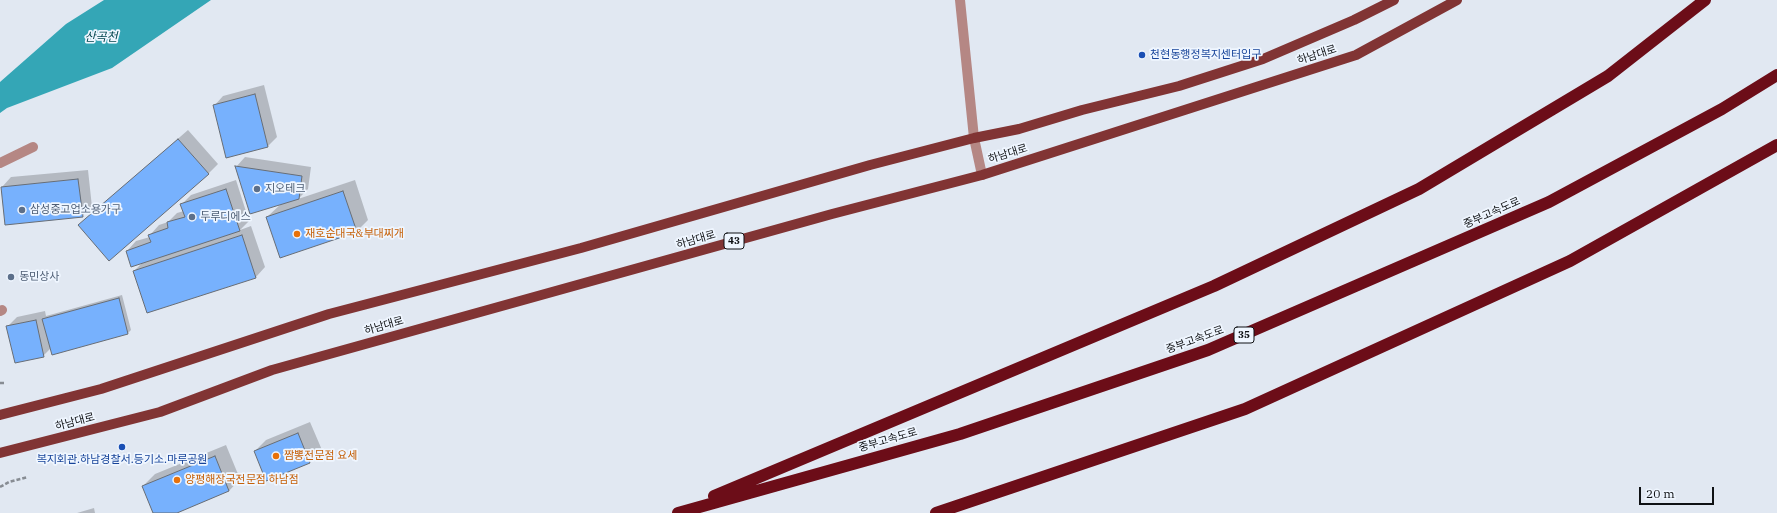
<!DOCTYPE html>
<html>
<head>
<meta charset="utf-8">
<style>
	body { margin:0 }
	#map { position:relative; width:1777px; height:513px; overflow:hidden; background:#e1e8f2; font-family:"IBM Plex Serif",serif }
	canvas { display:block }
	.scale { position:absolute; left:1639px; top:487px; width:75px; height:18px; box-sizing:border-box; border:2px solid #0f1114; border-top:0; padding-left:5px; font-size:12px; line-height:14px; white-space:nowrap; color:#0f1114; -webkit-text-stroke:3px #eff6ff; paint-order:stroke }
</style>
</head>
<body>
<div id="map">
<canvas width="1777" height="513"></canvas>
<div class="scale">20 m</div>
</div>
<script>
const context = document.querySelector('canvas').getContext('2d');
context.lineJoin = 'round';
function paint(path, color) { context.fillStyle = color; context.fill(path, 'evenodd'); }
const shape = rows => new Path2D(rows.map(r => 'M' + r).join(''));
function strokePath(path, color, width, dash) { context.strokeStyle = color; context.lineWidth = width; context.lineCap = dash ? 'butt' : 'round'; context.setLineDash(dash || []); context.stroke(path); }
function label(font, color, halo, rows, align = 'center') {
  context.font = font + ' "IBM Plex Serif","Noto Sans KR",serif'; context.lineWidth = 3.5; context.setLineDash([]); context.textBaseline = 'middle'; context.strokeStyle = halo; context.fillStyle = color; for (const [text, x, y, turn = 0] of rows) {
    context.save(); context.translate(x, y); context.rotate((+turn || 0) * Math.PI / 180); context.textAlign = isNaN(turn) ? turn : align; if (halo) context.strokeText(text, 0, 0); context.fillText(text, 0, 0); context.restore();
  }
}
paint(shape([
	[104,0,211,0,112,68,7,108,0,113,0,82,66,24]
]), '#34a6b6');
paint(shape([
	[264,85,277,137,268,146,214,106,223,96],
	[188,130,218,164,208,174,89,216],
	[245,157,311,167,308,189,298,199,355,180,368,220,357,231,281,257,267,217,281,204,236,167],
	[88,170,92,207,82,216,6,224,2,187,11,177],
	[236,180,249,221,240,230,251,226,265,267,256,277,134,271,143,262,127,251,136,241,150,237,150,235,159,225,168,222,177,213,184,211,181,205,191,195],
	[122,295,131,330,128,333,52,354,51,348,43,356,8,326,17,317,45,311,46,316],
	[310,422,322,450,310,462,267,480,255,451,266,440],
	[226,445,240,479,229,491,174,513,154,513,143,486,155,474],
	[94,508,95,513,77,513]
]), '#0003');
const building = shape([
	[255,94,268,147,226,158,213,105,255,94],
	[178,139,209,174,109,261,78,225,178,139],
	[235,166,302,176,299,199,250,214,235,166],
	[78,179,83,217,5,225,1,187,78,179],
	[226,189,240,231,131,267,126,251,151,242,148,235,168,228,167,222,185,217,180,204,226,189],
	[343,191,357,232,280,258,266,217,343,191],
	[242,235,256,278,147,313,133,271,242,235],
	[119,298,128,334,52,355,42,319,119,298],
	[36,320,44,357,15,363,6,326,36,320],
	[298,433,310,463,266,481,254,451,298,433],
	[215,456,229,491,177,513,153,513,142,486,215,456]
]);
paint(building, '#77b1fd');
strokePath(building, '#676d75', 1);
strokePath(shape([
	[0,383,5,383],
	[0,487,9,482,28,477]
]), '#878c93', 2.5, [4, 2]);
strokePath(shape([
	[0,163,33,147],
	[0,311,2,310]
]), '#b58784', 10);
strokePath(shape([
	[960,0,974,138,982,175]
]), '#b58784', 10);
strokePath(shape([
	[0,415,101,389,329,314,581,248,870,165,974,138,1019,129,1082,110,1179,86,1263,59,1354,20,1394,0],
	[0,453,160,412,272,370,832,214,982,175,1356,55,1457,0]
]), '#813434', 10);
strokePath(shape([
	[714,496,1214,286,1419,189,1608,76,1705,0],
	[678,513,960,434,1208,350,1549,202,1722,109,1777,75],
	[936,513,1245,409,1570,261,1777,145]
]), '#6c0d18', 12);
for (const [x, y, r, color] of [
	[1142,55,4,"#1a4fb4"],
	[257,189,4,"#5c6f8a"],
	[22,210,4,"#5c6f8a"],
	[192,217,4,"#5c6f8a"],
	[297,234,4,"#e8710a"],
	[11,277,4,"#5c6f8a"],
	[122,447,4,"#1a4fb4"],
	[276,456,4,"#e8710a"],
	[177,480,4,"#e8710a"]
]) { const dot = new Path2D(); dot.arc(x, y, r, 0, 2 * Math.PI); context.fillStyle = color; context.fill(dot); strokePath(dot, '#eff6ff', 1.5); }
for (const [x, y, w] of [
	[734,241,20],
	[1244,335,20]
]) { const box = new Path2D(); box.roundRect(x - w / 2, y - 8, w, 16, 3); context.fillStyle = '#eff6ff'; context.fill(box); strokePath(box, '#0f1114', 1); }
label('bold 10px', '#0f1114', null, [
	["43",734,241],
	["35",1244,335]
]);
label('11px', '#164399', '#eff6ff', [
	["천현동행정복지센터입구",1150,55],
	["복지회관.하남경찰서.등기소.마루공원",122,460,"center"]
], 'left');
label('11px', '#0f1114', '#eff6ff', [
	["하남대로",1317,55,-18],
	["하남대로",1008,154,-17],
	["중부고속도로",1492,213,-24],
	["하남대로",696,240,-16],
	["하남대로",384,326,-16],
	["중부고속도로",1195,340,-20],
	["하남대로",75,422,-15],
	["중부고속도로",888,440,-16]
]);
label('11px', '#4e5e75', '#eff6ff', [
	["지오테크",265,189],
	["삼성중고업소용가구",30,210],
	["두루디에스",200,217],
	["동민상사",19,277]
], 'left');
label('11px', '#c56008', '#eff6ff', [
	["재호순대국&부대찌개",305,234],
	["짬뽕전문점 요세",284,456],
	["양평해장국전문점 하남점",185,480]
], 'left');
label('italic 12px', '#00454e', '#eff6ff', [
	["산곡천",101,38]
]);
</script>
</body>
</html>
